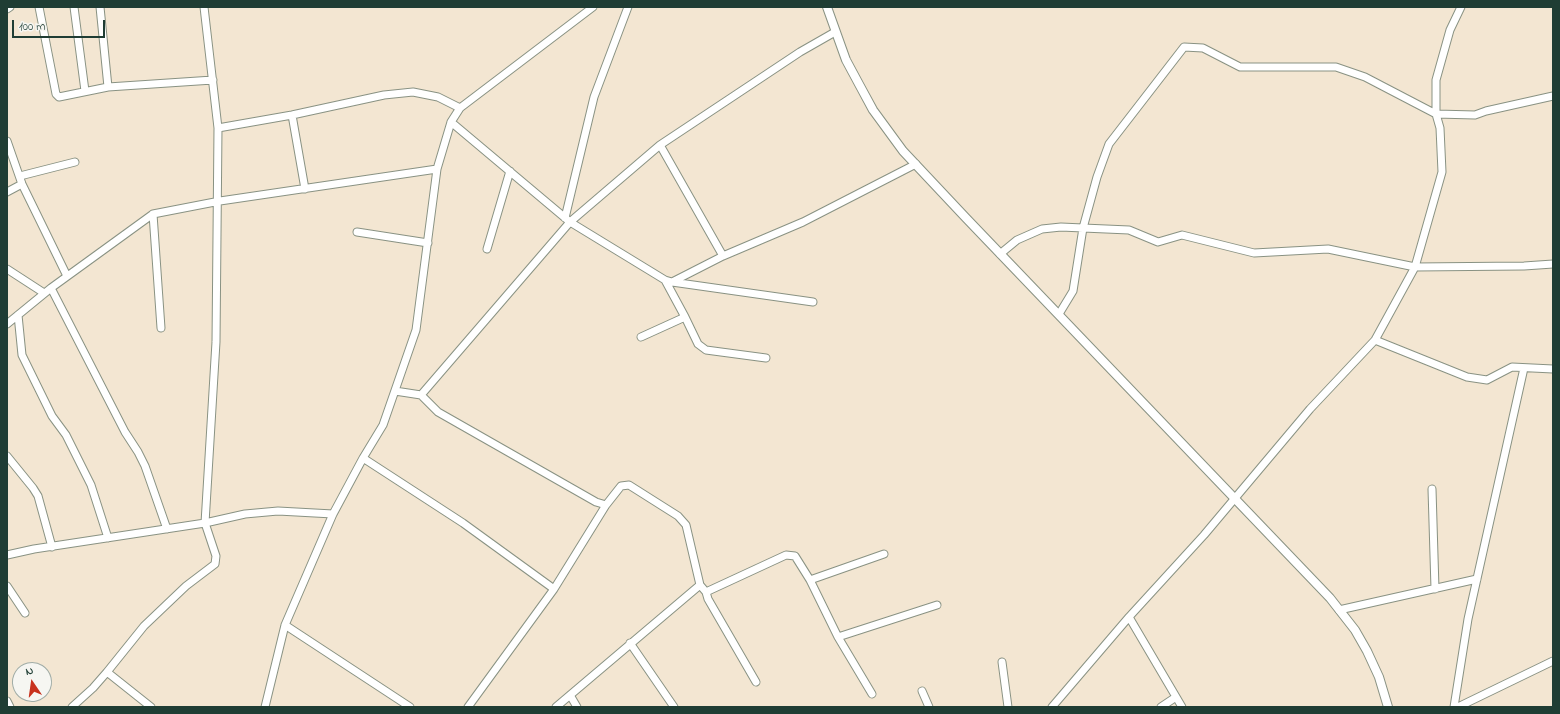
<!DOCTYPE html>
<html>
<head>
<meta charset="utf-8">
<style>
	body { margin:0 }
	#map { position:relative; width:1560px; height:714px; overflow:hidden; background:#f3e6d2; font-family:"Indie Flower",sans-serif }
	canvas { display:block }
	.frame { position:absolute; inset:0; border:8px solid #1f3d34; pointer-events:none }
	.north { position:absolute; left:12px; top:662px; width:40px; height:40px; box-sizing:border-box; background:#f6f6f2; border:1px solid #a0aca6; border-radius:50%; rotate:347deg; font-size:11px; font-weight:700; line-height:16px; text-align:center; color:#1f3d34 }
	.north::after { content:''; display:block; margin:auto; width:14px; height:18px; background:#c8321e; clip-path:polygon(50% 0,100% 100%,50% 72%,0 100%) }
	.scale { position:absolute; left:12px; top:20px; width:93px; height:18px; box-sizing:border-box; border:2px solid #1f3d34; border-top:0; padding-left:5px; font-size:12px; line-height:14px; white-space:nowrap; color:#1f3d34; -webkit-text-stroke:3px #f6f6f2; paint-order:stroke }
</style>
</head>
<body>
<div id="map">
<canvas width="1560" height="714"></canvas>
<div class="frame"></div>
<div class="north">N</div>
<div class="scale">100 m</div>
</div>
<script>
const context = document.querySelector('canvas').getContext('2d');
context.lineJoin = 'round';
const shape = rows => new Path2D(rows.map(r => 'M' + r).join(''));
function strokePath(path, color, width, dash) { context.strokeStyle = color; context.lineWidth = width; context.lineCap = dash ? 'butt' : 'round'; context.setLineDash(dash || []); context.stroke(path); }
const minor = shape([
	[39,7,56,94,59,97,108,87,213,80],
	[74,7,85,91],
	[100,7,108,87],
	[204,7,218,128,292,115,384,95,413,92,438,97,460,108],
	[7,9,10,7],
	[292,115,305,189],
	[451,122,570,222,665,280,685,317,698,344,706,350,766,358],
	[7,141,22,184,67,276],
	[660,145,723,256],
	[20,176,75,162],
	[7,192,22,184],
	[153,214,161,328],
	[565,218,594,97,628,7],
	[357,232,428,243],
	[487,249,510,171],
	[1000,254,1017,240,1042,229,1061,227,1083,228,1097,177,1109,144,1184,47,1203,48,1240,67,1336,67,1365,77,1436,114,1475,115,1486,111,1553,96],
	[1553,264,1524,266,1415,267,1375,340,1467,377,1487,380,1512,367,1553,369],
	[7,269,44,293],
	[665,280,672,282,723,256,803,222,916,164],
	[672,282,813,302],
	[51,288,125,432,138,452,145,466,167,529],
	[1059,314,1073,291,1083,228,1129,230,1158,242,1182,235,1254,253,1328,249,1415,267,1442,172,1440,128,1436,114,1436,80,1450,30,1461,7],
	[18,315,22,355,52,416,66,435,91,485,108,538],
	[7,324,51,288,153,214,220,201,437,169],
	[641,337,685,317],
	[395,391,421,395,438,412,596,502,606,505,621,486,629,485,678,516,686,525,700,585],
	[421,395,570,222,660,145,800,52,835,32],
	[7,456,33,488,38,496,52,547],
	[363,458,463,523,554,589,468,707],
	[1432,489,1435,589],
	[7,555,34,549,205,523,245,514,278,511,333,514],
	[810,580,884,554],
	[7,586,25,613],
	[554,589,606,505],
	[706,592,708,599,756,682],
	[1339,610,1477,579],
	[1129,617,1182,707],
	[285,625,410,707],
	[838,637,937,605],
	[630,643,674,707],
	[1002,662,1008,707],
	[922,691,929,707],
	[570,695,577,707],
	[7,701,10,707],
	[72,707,93,688,107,672],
	[151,707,107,672,144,626,186,586,215,564,216,556,205,523,216,342,218,128],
	[265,707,285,625,333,514,363,458,383,425,416,330,437,169,451,122,460,108,593,7],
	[556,707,700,585,706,592,786,555,795,556,810,580,838,637,872,694],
	[1052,707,1129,617,1204,535,1310,409,1375,340],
	[1161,707,1176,697],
	[1454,707,1468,619,1524,368],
	[1458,707,1553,661]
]);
const major = shape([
	[827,7,846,60,860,86,873,110,903,151,966,218,1330,598,1355,630,1367,651,1379,677,1388,707]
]);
strokePath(minor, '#899283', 9);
strokePath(major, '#899283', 10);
strokePath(minor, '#fff', 7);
strokePath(major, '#fff', 8);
</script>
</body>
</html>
